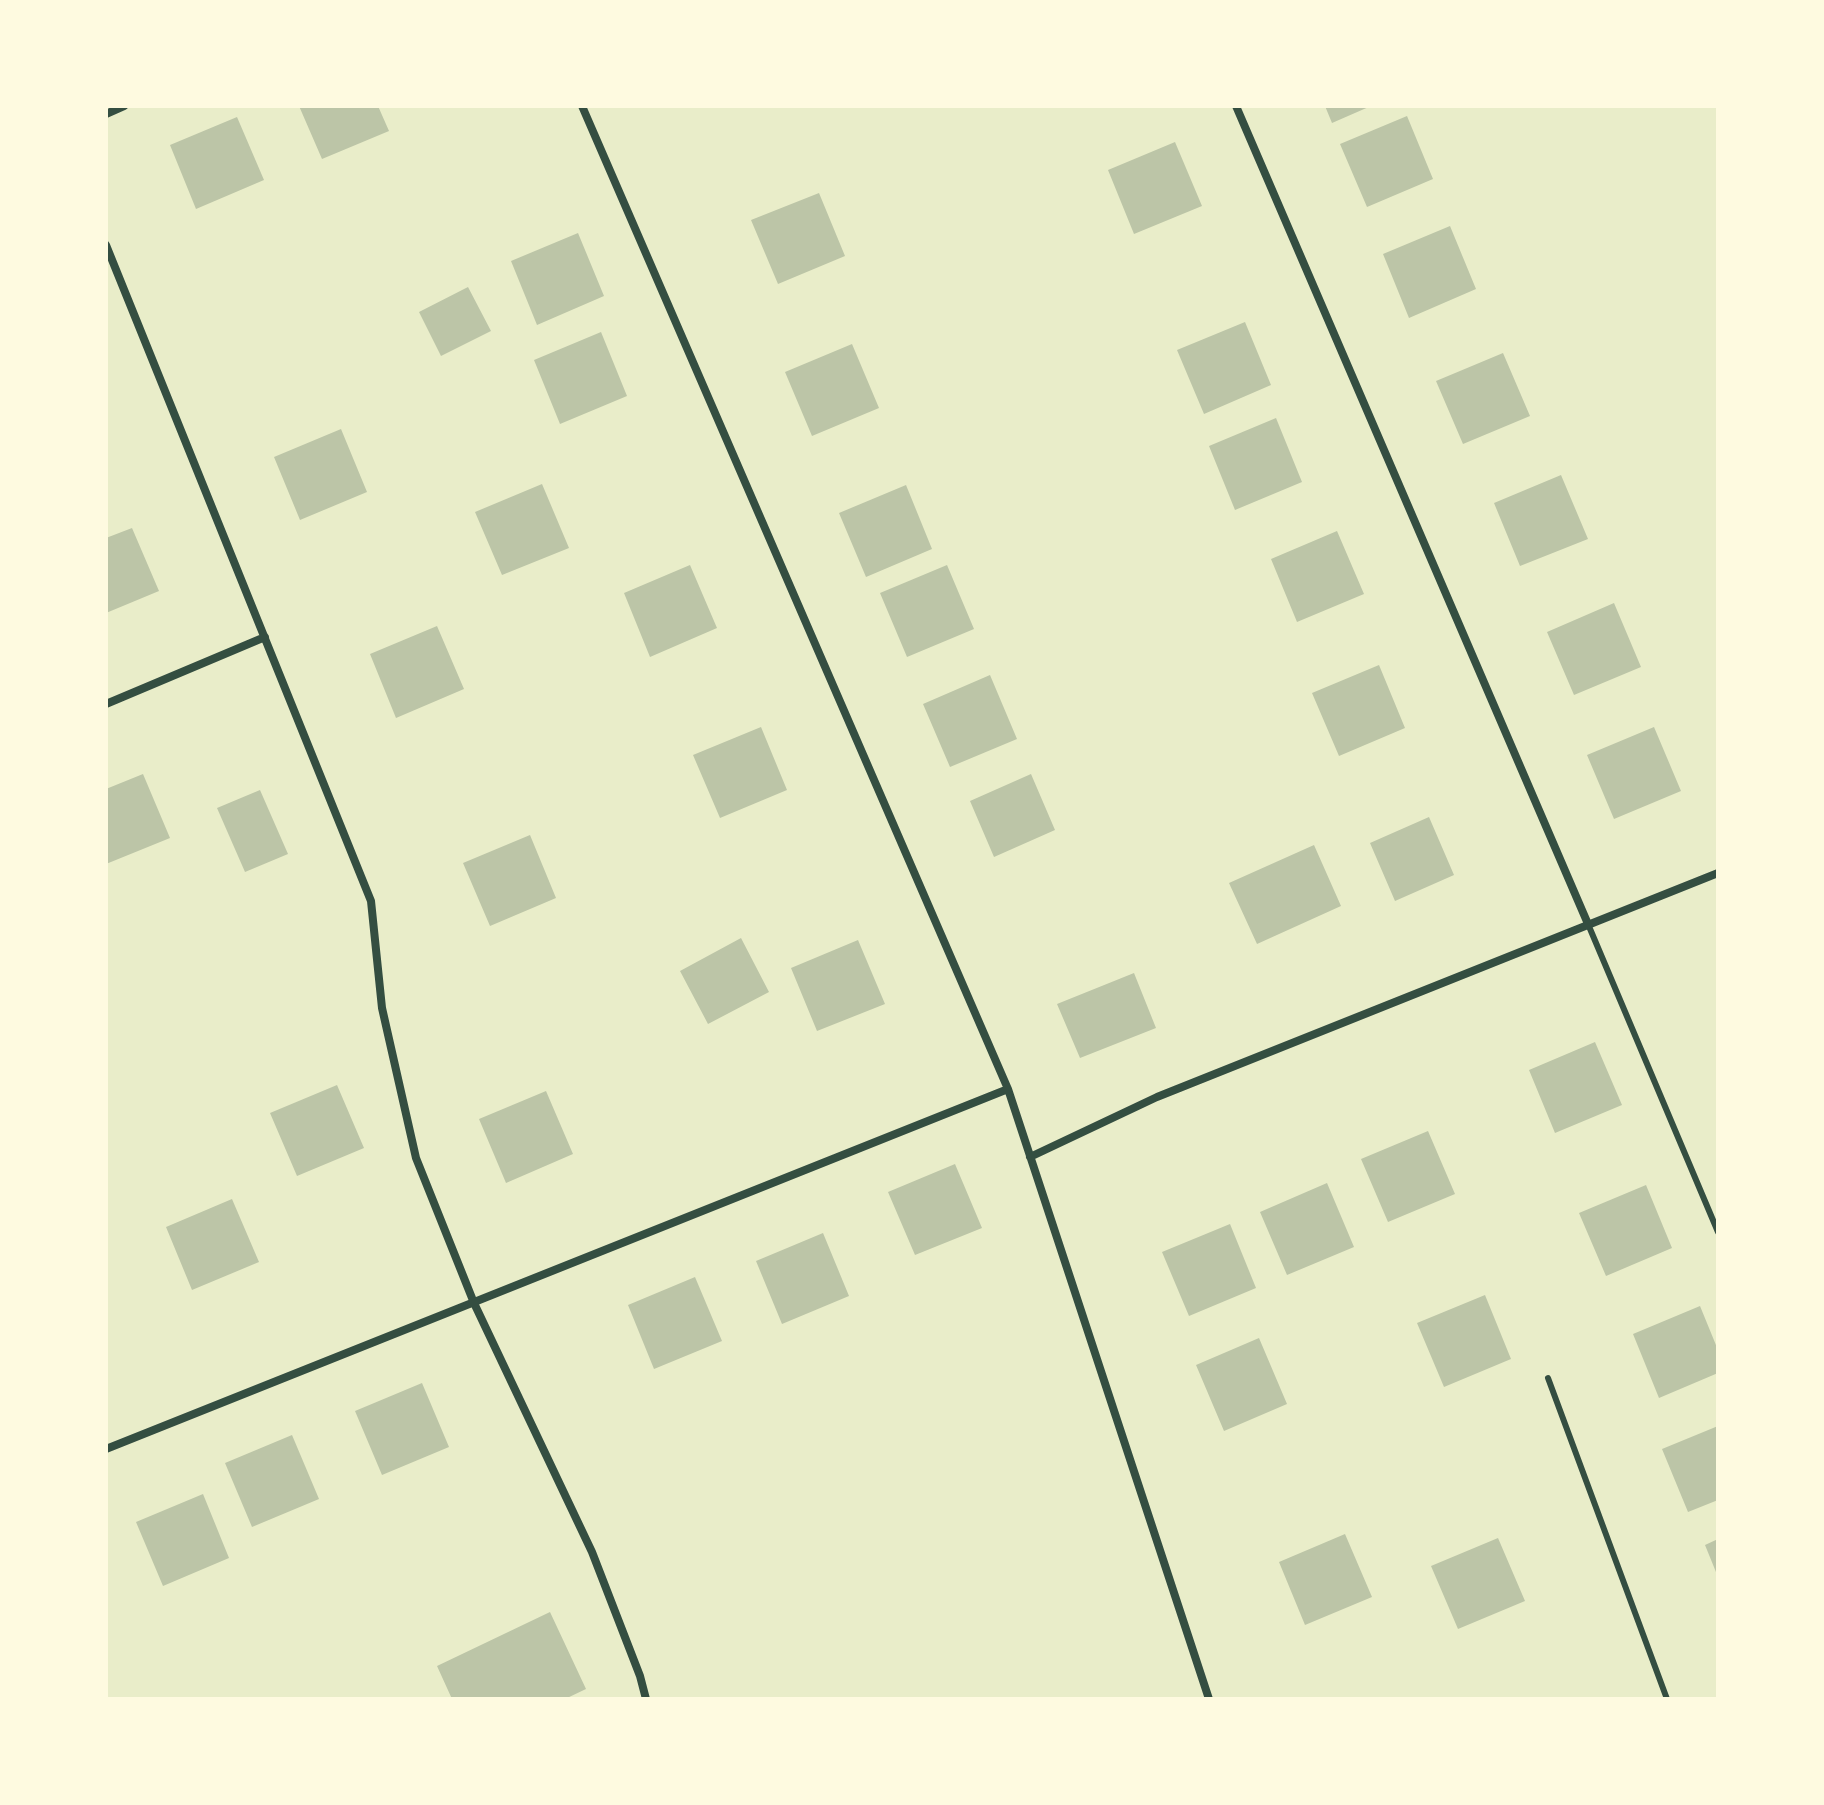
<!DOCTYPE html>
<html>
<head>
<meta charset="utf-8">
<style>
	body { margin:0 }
	#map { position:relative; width:1824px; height:1805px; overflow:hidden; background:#e9edc9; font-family:"IBM Plex Sans",sans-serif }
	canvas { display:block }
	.frame { position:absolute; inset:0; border:108px solid #fefae0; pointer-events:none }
</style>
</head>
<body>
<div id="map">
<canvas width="1824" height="1805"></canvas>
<div class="frame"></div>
</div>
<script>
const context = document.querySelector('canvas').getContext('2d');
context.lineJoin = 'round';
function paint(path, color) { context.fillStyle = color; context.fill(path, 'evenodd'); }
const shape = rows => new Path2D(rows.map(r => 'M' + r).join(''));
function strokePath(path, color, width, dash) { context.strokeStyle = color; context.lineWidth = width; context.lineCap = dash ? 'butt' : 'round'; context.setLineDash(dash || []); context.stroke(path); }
paint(shape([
	[299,106,378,106,389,131,322,159],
	[1325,106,1371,106,1332,123],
	[1407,116,1433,179,1367,207,1340,144],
	[237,117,264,180,196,209,170,145],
	[1175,142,1202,206,1134,234,1108,170],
	[819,193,845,256,778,284,751,220],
	[1450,226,1476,289,1409,318,1383,254],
	[578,233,604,296,537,325,511,261],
	[468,287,491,331,441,356,419,312],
	[1245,322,1271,385,1204,414,1177,350],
	[601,332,627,396,560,424,534,360],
	[852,344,879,408,812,436,785,372],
	[1503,353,1530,416,1463,444,1436,381],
	[1276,418,1302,482,1235,510,1209,446],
	[341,429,367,492,300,520,274,457],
	[1561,475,1588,539,1520,566,1494,503],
	[542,484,569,548,502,575,475,512],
	[906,485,932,549,866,577,839,513],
	[132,528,159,591,106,613,106,538],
	[1337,531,1364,594,1297,622,1271,559],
	[690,565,717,628,650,657,624,593],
	[947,565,974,629,907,657,880,593],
	[1614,603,1641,667,1574,695,1547,632],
	[437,626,464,689,396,718,370,654],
	[1379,665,1405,728,1339,756,1312,693],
	[990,675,1017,739,950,767,923,704],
	[761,727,787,790,720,818,693,755],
	[1654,727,1681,791,1614,819,1587,755],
	[143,774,170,838,106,864,106,789],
	[1031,774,1055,830,994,857,970,801],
	[260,790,288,854,245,872,217,808],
	[1429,817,1454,875,1395,901,1370,843],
	[530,835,556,898,490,926,463,863],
	[1314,845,1341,906,1257,944,1229,883],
	[741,938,769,992,708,1024,680,971],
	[858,940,885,1004,817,1031,791,968],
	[1134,973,1156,1028,1080,1058,1057,1004],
	[1595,1042,1622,1105,1555,1133,1529,1070],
	[337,1085,364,1148,297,1176,270,1113],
	[546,1091,573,1154,506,1183,479,1119],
	[1428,1131,1455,1194,1388,1222,1361,1159],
	[955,1164,982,1228,915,1255,888,1192],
	[1327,1183,1354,1247,1287,1275,1260,1212],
	[1646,1185,1672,1248,1606,1276,1579,1213],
	[232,1199,259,1262,192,1290,166,1227],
	[1230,1224,1256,1288,1189,1316,1162,1252],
	[823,1233,849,1296,782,1324,756,1261],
	[695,1277,722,1341,654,1369,628,1305],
	[1485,1295,1511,1359,1444,1387,1417,1323],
	[1700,1306,1718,1350,1718,1373,1659,1398,1633,1334],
	[1259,1338,1287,1404,1224,1431,1196,1365],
	[422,1383,449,1447,382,1475,355,1411],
	[1718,1426,1718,1500,1688,1512,1662,1449],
	[292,1435,319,1499,252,1527,225,1463],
	[203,1494,229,1558,163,1586,136,1522],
	[1345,1534,1372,1597,1305,1625,1279,1562],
	[1498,1538,1525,1601,1458,1629,1431,1566],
	[1718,1539,1718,1577,1705,1545],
	[550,1612,586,1689,565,1699,452,1699,437,1666]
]), '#bcc5a7');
strokePath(shape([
	[1588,924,1718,1232],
	[1548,1378,1667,1699]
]), '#344e41', 6);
strokePath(shape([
	[582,106,1008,1089,1209,1699],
	[1236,106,1588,924],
	[106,114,124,106],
	[106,245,371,901,382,1008,416,1158,474,1303,592,1552,640,1676,646,1699],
	[106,704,265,637],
	[1030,1157,1157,1097,1718,873],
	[106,1449,1008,1089]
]), '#344e41', 8);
</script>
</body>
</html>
